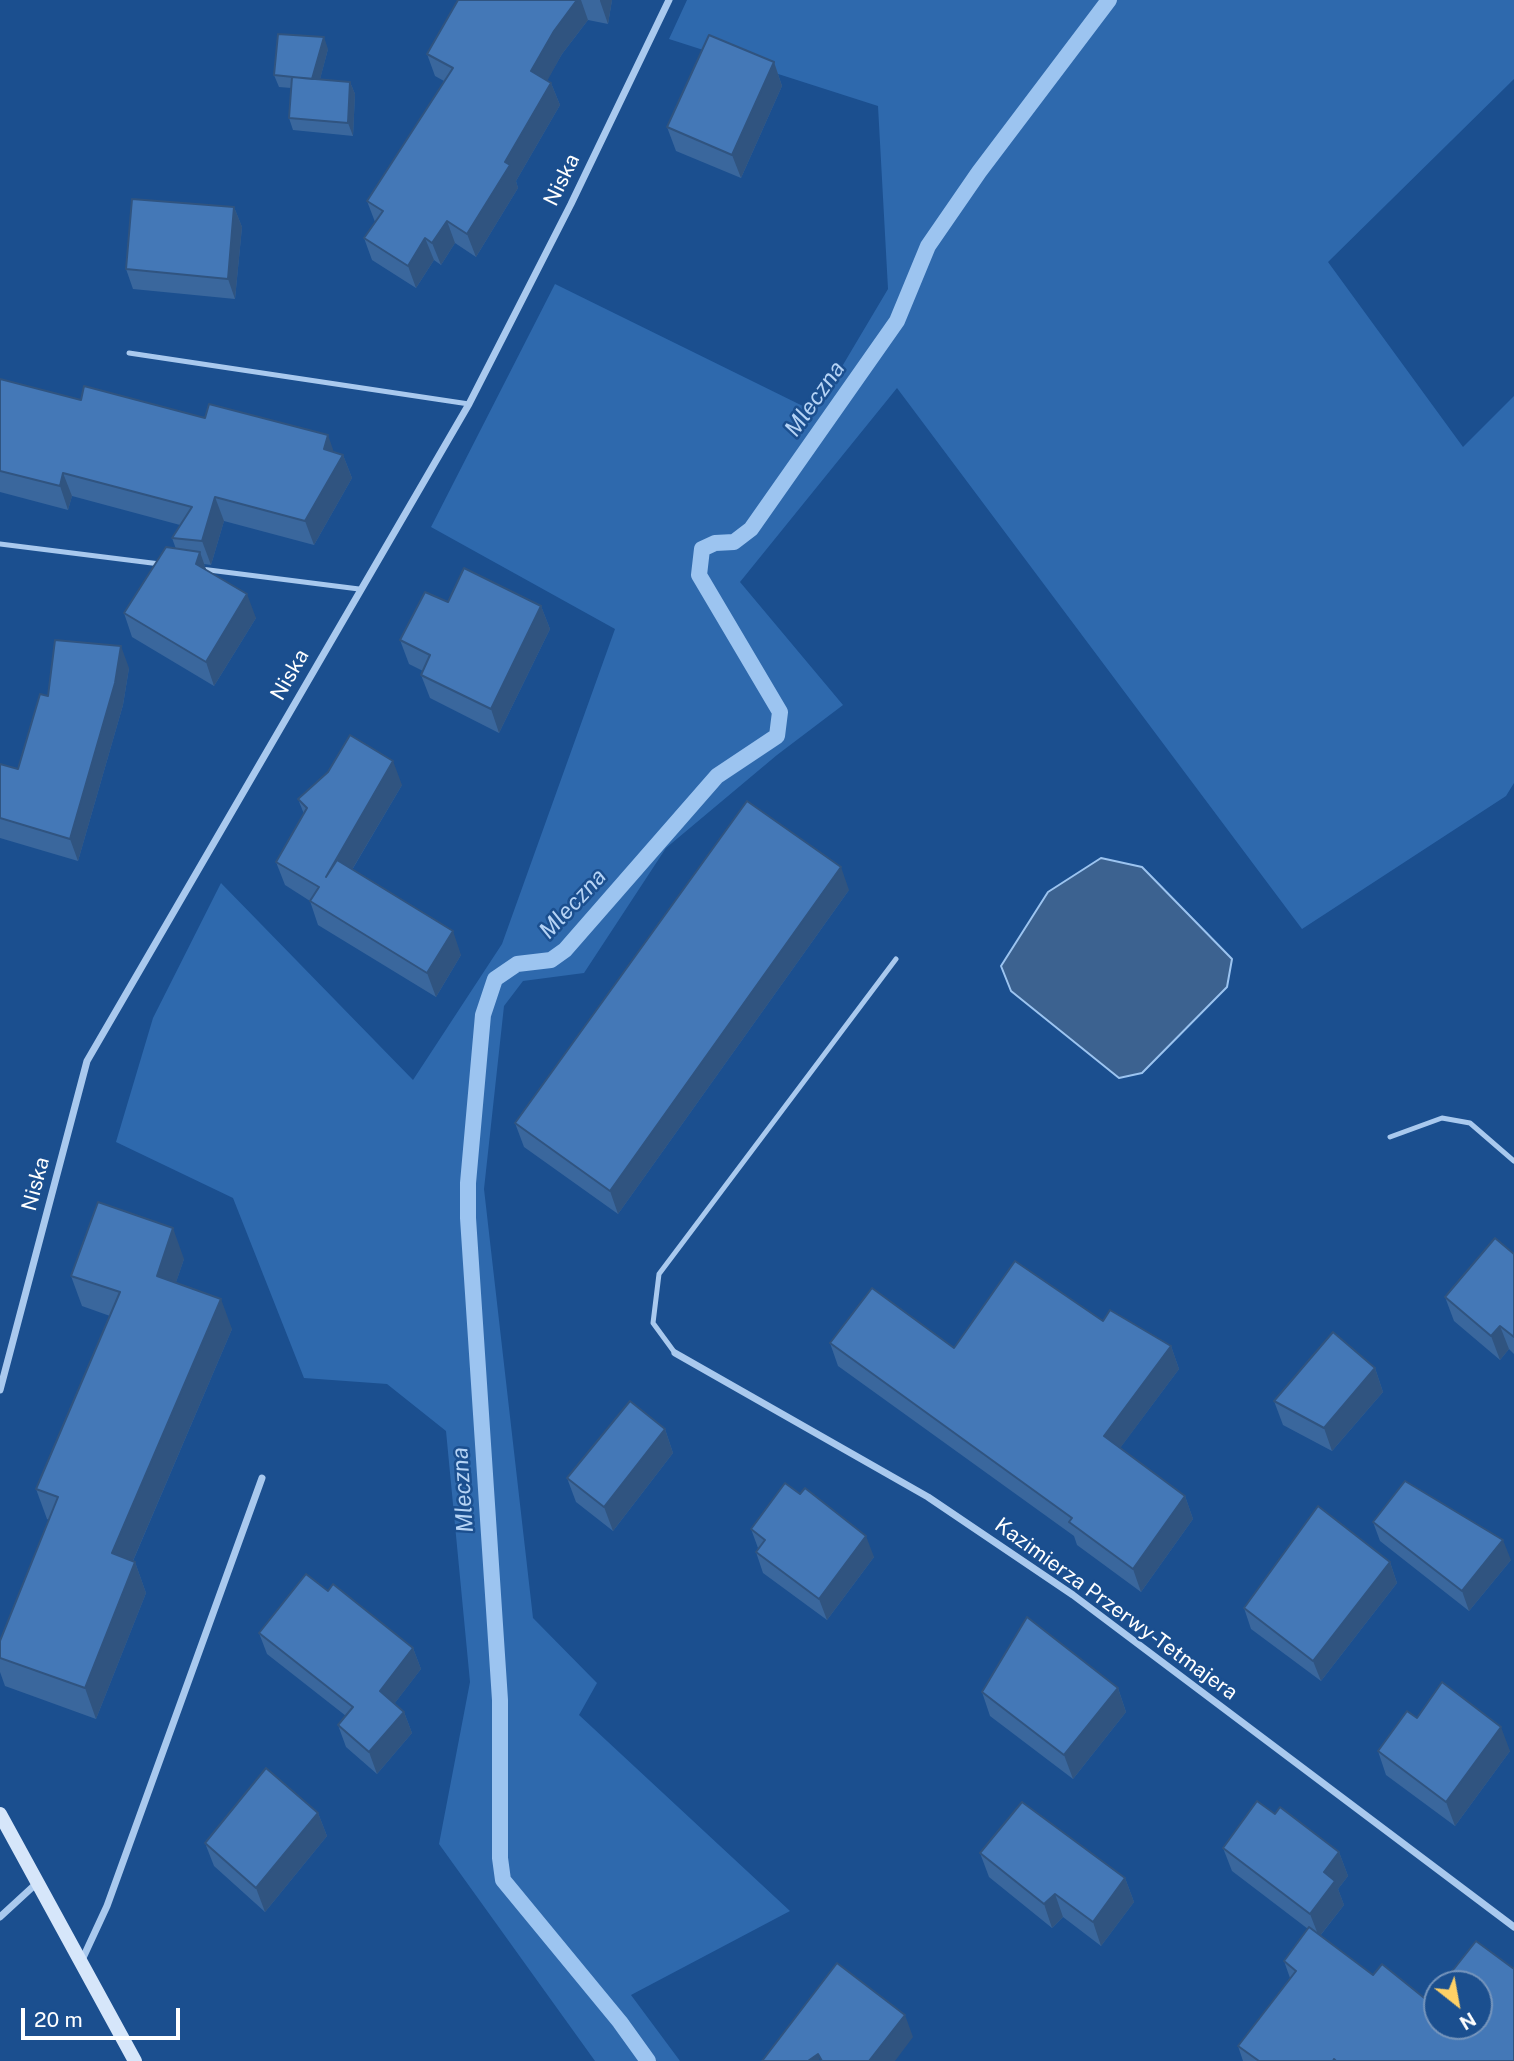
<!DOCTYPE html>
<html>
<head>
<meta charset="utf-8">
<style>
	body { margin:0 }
	#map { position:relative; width:1514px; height:2061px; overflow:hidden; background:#1b4f8f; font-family:"Public Sans",sans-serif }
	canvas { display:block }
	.north { position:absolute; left:1423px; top:1970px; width:70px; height:70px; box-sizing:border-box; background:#1b4f8f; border:2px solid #7695bc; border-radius:50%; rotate:149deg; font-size:19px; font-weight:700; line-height:28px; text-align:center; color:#fff }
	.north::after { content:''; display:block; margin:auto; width:24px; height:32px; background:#ffd166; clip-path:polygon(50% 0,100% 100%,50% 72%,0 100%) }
	.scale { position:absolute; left:21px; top:2008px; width:159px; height:32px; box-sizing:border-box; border:4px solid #fff; border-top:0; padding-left:9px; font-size:21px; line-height:24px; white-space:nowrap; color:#fff; -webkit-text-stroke:5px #1b4f8f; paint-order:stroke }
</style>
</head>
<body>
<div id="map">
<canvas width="1514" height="2061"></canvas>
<div class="north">N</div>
<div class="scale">20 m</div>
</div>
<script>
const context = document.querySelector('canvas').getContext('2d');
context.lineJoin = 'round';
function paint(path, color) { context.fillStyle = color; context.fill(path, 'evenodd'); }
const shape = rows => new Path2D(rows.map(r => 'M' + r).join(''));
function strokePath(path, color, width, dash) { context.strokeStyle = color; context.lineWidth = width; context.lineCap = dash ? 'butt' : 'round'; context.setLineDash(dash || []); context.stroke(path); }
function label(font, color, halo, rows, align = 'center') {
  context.font = font + ' "Public Sans",sans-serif'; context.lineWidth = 5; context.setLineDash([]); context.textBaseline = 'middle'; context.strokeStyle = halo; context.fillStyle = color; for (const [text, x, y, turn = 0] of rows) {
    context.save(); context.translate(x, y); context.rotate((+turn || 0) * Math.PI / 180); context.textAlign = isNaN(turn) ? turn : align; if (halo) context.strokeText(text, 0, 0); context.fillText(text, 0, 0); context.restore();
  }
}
paint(shape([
	[687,0,1514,0,1514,79,1328,262,1463,447,1514,396,1514,783,1506,796,1302,929,897,388,740,582,843,705,777,755,666,848,584,973,523,981,504,1006,484,1189,533,1618,597,1683,579,1715,790,1911,631,1995,680,2061,595,2061,439,1844,470,1682,446,1431,387,1384,304,1378,233,1198,116,1142,153,1018,221,883,413,1080,502,944,615,629,431,527,555,284,815,412,888,289,878,106,669,39]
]), '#2e69ad');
const water = shape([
	[1101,858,1142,867,1232,959,1227,987,1142,1073,1119,1078,1011,991,1001,966,1048,892,1101,858]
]);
paint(water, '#3c6290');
strokePath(water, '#9cc4f0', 2);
strokePath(shape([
	[648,2061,620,2022,503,1880,500,1858,500,1700,468,1218,468,1183,483,1015,495,979,517,964,551,960,565,950,717,776,777,736,780,712,699,575,702,549,715,543,734,542,751,529,897,321,928,246,979,172,1109,0]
]), '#9cc4f0', 16);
strokePath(shape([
	[129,353,469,404],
	[0,544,160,564],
	[201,569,359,589],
	[1390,1137,1442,1118,1470,1123,1514,1161],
	[675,1353,653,1323,659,1274,896,959]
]), '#a9c9ee', 5);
strokePath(shape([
	[675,1353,928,1497,1073,1595,1514,1927],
	[0,1390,87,1061,469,404,571,204,669,0],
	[0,1917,38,1882],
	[82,1960,107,1906,262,1478]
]), '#a9c9ee', 7);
strokePath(shape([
	[0,1814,135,2061]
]), '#d6e6fa', 14);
paint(shape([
	[458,0,612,0,608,24,588,20,562,54,547,80,551,83,560,105,516,181,518,188,476,257,455,243,441,265,434,260,416,288,372,260,364,238,375,222,367,201,444,81,435,76,427,54],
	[328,49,320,79,350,82,355,94,353,136,293,130,289,118,291,88,279,87,274,75],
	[774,62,782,86,741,178,676,151,667,127],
	[234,207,242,227,235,299,133,289,126,269],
	[0,379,81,400,343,455,352,478,314,545,224,521,211,565,204,564,206,570,256,618,214,686,132,637,124,613,176,549,172,538,180,525,72,496,68,510,0,492],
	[448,602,541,606,550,629,499,733,430,698,421,675,423,671,409,664,400,640],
	[129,668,123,705,78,861,0,838,0,764,18,769,48,696],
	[402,785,352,870,461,955,436,997,318,925,310,901,285,885,276,862,304,814,298,799],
	[849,890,618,1214,524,1147,515,1123],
	[1514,1254,1514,1354,1509,1349,1500,1360,1454,1321,1445,1297],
	[184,1259,176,1282,232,1329,133,1561,135,1562,146,1593,96,1719,5,1686,0,1672,0,1641,49,1520,47,1519,36,1489,110,1316,82,1306,71,1276],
	[1103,1321,1171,1346,1179,1369,1120,1448,1185,1496,1193,1519,1141,1592,1077,1545,1074,1536,838,1366,830,1343,954,1348],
	[1375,1368,1383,1392,1332,1451,1283,1425,1274,1401],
	[665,1429,673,1453,613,1531,576,1502,567,1478],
	[800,1494,874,1557,827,1620,763,1573,756,1552,758,1548,751,1529],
	[1373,1522,1511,1560,1469,1611,1380,1541],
	[1390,1562,1397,1583,1321,1681,1251,1629,1244,1608],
	[328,1591,413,1648,421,1669,394,1704,404,1712,412,1733,377,1774,346,1747,338,1725,346,1716,267,1654,259,1633],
	[1118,1688,1126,1712,1073,1779,990,1716,982,1692],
	[1417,1718,1510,1751,1455,1826,1386,1775,1378,1751],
	[318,1813,327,1836,265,1912,214,1866,205,1843],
	[1275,1814,1339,1852,1348,1876,1338,1889,1344,1905,1320,1936,1373,1975,1428,2001,1514,2061,1243,2061,1238,2046,1290,1978,1284,1961,1308,1929,1232,1871,1223,1848],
	[980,1853,1125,1878,1134,1902,1101,1946,1063,1917,1052,1928,989,1877]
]), '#3a679d');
paint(shape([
	[577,0,581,0,588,20,562,54,540,94,531,71,554,31],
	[600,0,612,0,608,24,600,1],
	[324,37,328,49,317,91,312,79],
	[774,62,782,86,741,178,732,155],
	[350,82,355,94,353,136,348,123],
	[551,83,560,105,516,181,518,188,476,257,467,234,505,162],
	[234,207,242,227,235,299,228,279],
	[447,221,455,243,441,265,432,243],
	[425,238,434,260,416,288,408,266],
	[328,435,336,458,343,455,352,478,314,545,305,521],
	[63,473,72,496,68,510,60,486],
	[215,497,224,521,211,565,202,541],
	[200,552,208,575,196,564],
	[247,594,256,618,214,686,206,662],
	[541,606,550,629,499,733,491,709],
	[121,646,129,668,123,705,78,861,70,839],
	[393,761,402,785,334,900,326,877],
	[841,867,849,890,618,1214,610,1191],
	[453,931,461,955,436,997,427,973],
	[173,1228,184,1259,168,1306,157,1276],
	[221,1299,232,1329,123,1584,112,1553],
	[1500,1326,1509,1349,1500,1360,1491,1336],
	[1171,1346,1179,1369,1112,1459,1104,1436],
	[1375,1368,1383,1392,1332,1451,1324,1428],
	[665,1429,673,1453,613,1531,604,1507],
	[1185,1496,1193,1519,1141,1592,1133,1569],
	[866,1536,874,1557,827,1620,819,1599],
	[1503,1540,1511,1560,1469,1611,1462,1591],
	[135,1562,146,1593,96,1719,85,1688],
	[1390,1562,1397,1583,1321,1681,1313,1661],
	[413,1648,421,1669,388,1712,380,1691],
	[1118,1688,1126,1712,1073,1779,1064,1755],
	[404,1712,412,1733,377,1774,369,1752],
	[1501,1727,1510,1751,1455,1826,1446,1802],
	[318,1813,327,1836,265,1912,256,1888],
	[1339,1852,1348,1876,1338,1889,1344,1905,1319,1937,1310,1914,1324,1872],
	[1125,1878,1134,1902,1101,1946,1093,1922],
	[1055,1894,1063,1917,1052,1928,1044,1904],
	[905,2015,913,2037,895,2061,869,2061],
	[818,2054,820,2061,808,2061]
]), '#305480');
const building = shape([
	[458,0,577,0,554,31,531,71,551,83,505,162,510,165,467,234,447,221,432,243,425,238,408,266,364,238,383,211,367,201,453,68,427,54,458,0],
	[278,34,324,37,312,79,274,75,278,34],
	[709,35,774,62,732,155,667,127,709,35],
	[292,77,350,82,348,123,289,118,292,77],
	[132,199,234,207,228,279,126,269,132,199],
	[0,379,81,400,84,386,205,418,209,404,328,435,324,449,343,455,305,521,215,497,202,541,172,538,192,507,63,473,60,486,0,471,0,379],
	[166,547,200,552,196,564,247,594,206,662,124,613,166,547],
	[464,568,541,606,491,709,421,675,430,655,400,640,425,592,448,602,464,568],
	[55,640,121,646,115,683,70,839,0,818,0,764,18,769,40,694,48,696,55,640],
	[350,735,393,761,326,877,337,860,453,931,427,973,310,901,319,887,276,862,307,808,298,799,328,772,350,735],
	[747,801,841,867,610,1191,515,1123,747,801],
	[98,1202,173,1228,157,1276,221,1299,112,1553,135,1562,85,1688,0,1658,0,1641,58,1497,36,1489,120,1292,71,1276,98,1202],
	[1495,1238,1514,1254,1514,1337,1500,1326,1491,1336,1445,1297,1495,1238],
	[1015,1261,1103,1321,1110,1310,1171,1346,1104,1436,1185,1496,1133,1569,1069,1522,1072,1518,830,1343,872,1288,954,1348,1015,1261],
	[1333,1332,1375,1368,1324,1428,1274,1401,1333,1332],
	[630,1401,665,1429,604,1507,567,1478,630,1401],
	[1405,1481,1503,1540,1462,1591,1373,1522,1405,1481],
	[785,1483,800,1494,805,1488,866,1536,819,1599,756,1552,765,1540,751,1529,785,1483],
	[1318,1506,1390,1562,1313,1661,1244,1608,1318,1506],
	[306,1574,328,1591,333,1584,413,1648,380,1691,404,1712,369,1752,338,1725,353,1707,259,1633,306,1574],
	[1027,1617,1118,1688,1064,1755,982,1692,1027,1617],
	[1442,1682,1501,1727,1446,1802,1378,1751,1407,1711,1417,1718,1442,1682],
	[266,1768,318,1813,256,1888,205,1843,266,1768],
	[1257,1801,1275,1814,1280,1807,1339,1852,1324,1872,1335,1881,1310,1914,1223,1848,1257,1801],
	[1022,1802,1125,1878,1093,1922,1055,1894,1044,1904,980,1853,1022,1802],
	[1309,1927,1373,1975,1382,1964,1428,2001,1437,1990,1437,2026,1479,2026,1479,1984,1442,1984,1476,1941,1514,1969,1514,2061,1336,2061,1334,2059,1333,2061,1259,2061,1238,2046,1296,1971,1284,1961,1309,1927],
	[837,1963,905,2015,869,2061,822,2061,818,2054,808,2061,762,2061,837,1963]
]);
paint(building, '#4478b7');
strokePath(building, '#305480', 2);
label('21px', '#fff', '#1b4f8f', [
	["Niska",562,180,-64],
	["Niska",290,675,-60],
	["Niska",36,1184,-75],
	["Kazimierza Przerwy-Tetmajera",1116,1609,36]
]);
label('italic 23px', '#b5d3f5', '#1b4f8f', [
	["Mleczna",815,399,-55],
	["Mleczna",573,904,-47],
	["Mleczna",463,1490,-94]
]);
</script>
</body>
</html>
